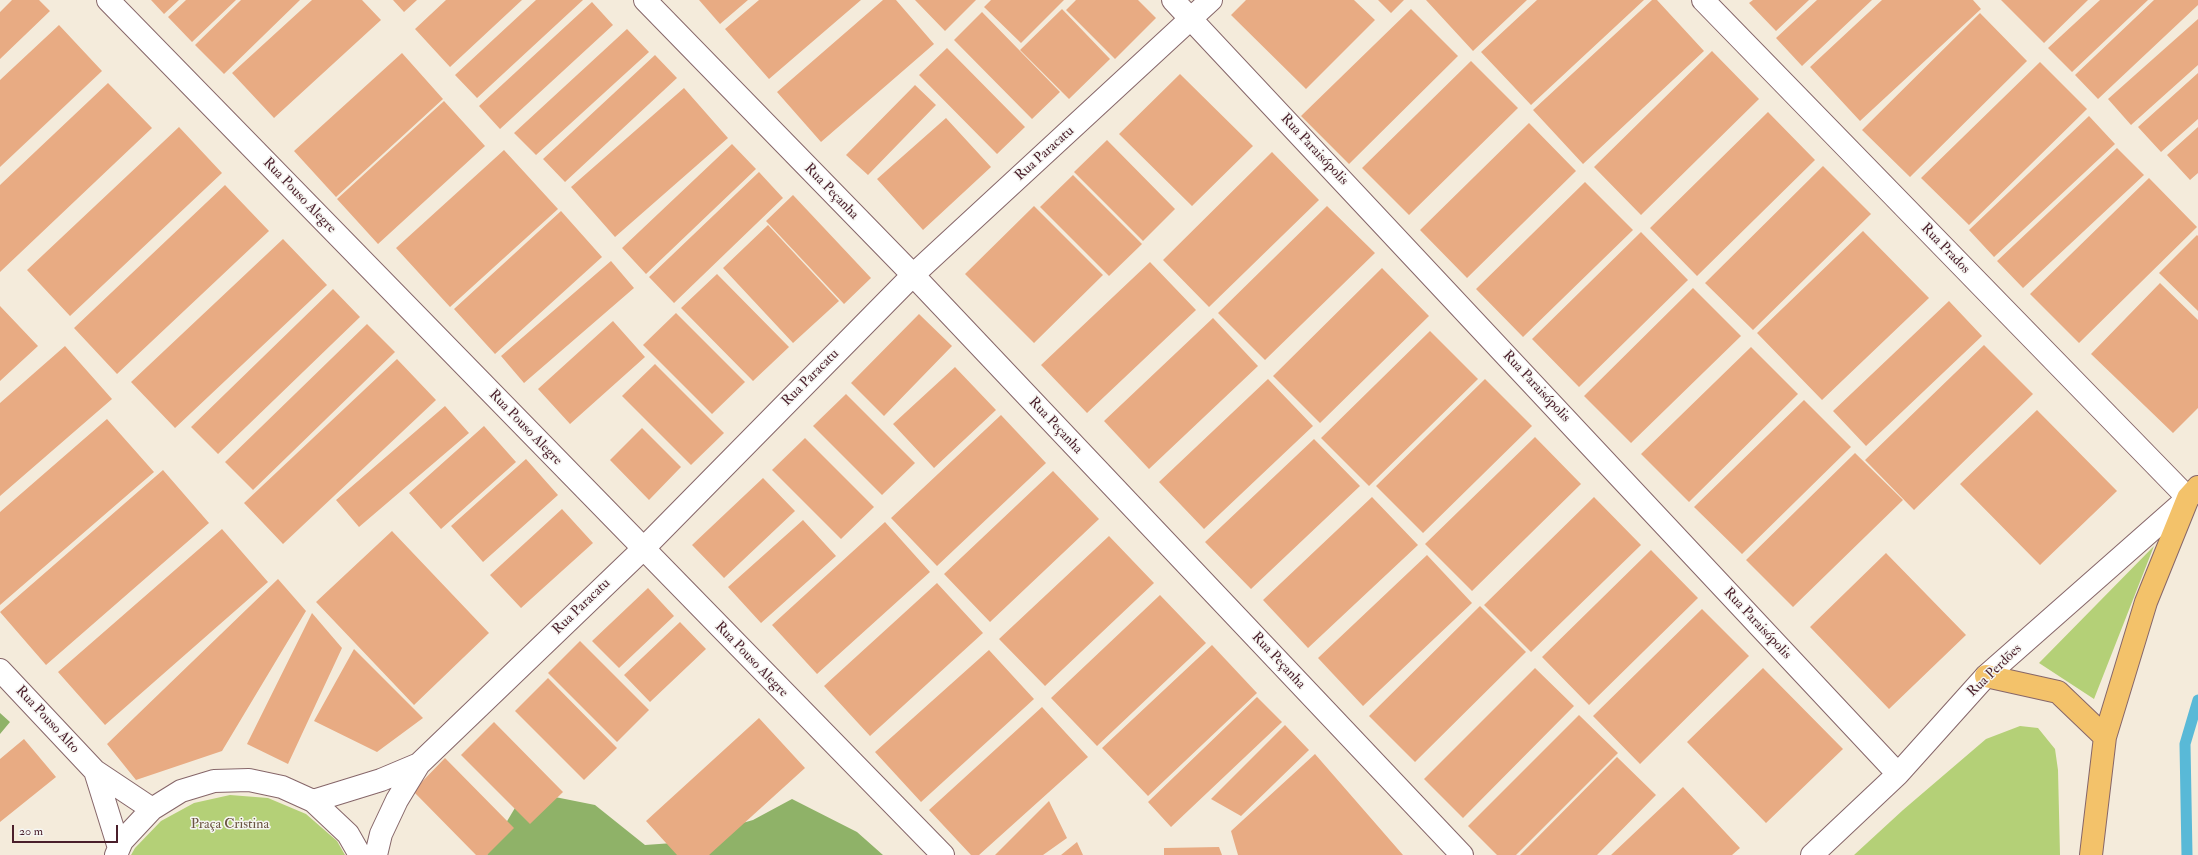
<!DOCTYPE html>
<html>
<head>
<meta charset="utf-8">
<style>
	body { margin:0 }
	#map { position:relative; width:2198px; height:855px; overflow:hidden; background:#f4ebdb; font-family:"IM FELL Double Pica",serif }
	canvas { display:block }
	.scale { position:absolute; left:12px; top:825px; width:106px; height:18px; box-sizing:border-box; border:2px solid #4a1f2b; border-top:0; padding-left:5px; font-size:12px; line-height:14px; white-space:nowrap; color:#4a1f2b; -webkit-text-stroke:3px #f6f6f2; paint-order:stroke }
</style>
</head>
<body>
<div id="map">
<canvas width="2198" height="855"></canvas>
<div class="scale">20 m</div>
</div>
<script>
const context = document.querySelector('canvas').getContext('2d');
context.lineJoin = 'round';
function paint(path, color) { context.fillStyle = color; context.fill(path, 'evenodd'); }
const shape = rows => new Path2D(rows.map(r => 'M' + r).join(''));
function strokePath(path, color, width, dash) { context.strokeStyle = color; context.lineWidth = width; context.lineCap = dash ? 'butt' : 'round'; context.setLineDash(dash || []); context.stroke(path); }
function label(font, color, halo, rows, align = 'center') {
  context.font = font + ' "IM FELL Double Pica",serif'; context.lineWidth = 3; context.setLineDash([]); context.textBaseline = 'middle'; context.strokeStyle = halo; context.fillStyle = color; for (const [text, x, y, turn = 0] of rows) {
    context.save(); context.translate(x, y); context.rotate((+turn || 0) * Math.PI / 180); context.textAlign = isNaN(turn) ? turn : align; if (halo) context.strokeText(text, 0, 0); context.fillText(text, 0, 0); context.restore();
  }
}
paint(shape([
	[2154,546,2094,699,2039,663],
	[2020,726,2038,728,2055,749,2058,770,2060,855,1854,855,1903,810,1986,739],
	[230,795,268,798,306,814,337,841,345,855,131,855,135,848,161,821,194,803]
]), '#b4d077');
paint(shape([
	[0,713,10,722,0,734],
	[525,791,595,805,645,845,673,843,753,820,792,799,857,832,883,855,487,855]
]), '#8fb268');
strokePath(shape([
	[2187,855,2185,744,2198,700]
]), '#59b9d7', 11);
paint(shape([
	[12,0,39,0,50,11,0,59,0,12],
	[151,0,179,0,164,14],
	[186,0,236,0,192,42,168,17],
	[241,0,300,0,224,74,195,45],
	[312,0,362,0,381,20,274,118,232,73],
	[393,0,417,0,404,12],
	[446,0,522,0,450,67,415,29],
	[536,0,583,0,477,98,455,75],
	[699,0,748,0,720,24],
	[759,0,861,0,769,79,725,29],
	[883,0,896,0,934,44,821,142,777,92],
	[915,0,976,0,945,31],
	[991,0,1064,0,1021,43,984,7],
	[1076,0,1138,0,1156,18,1115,59,1066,10],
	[1246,0,1354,0,1375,20,1306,89,1231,15],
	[1378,0,1404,0,1391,13],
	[1426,0,1527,0,1473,51],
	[1537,0,1644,0,1531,105,1481,52],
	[1652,0,1657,0,1704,51,1583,164,1533,110],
	[1753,0,1809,0,1776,31,1749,3],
	[1817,0,1872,0,1802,66,1776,38],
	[1882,0,1973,0,1981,9,1860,121,1810,67],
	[2001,0,2088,0,2044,43],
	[2100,0,2148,0,2072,72,2048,48],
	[2154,0,2198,0,2198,5,2098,99,2075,75],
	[592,2,613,25,500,129,479,106],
	[1062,9,1110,59,1069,99,1020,50],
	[1411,9,1458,56,1349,164,1301,116],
	[982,12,1060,92,1032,119,954,40],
	[1980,13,2027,61,1910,177,1862,130],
	[2198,19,2198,65,2131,125,2108,99],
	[59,25,102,71,0,167,0,80],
	[627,29,649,52,536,155,514,133],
	[947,48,1025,127,997,154,919,75],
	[1712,51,1759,99,1641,215,1594,167],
	[402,53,443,99,336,197,294,151],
	[655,55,677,78,565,182,543,159],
	[1471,61,1518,108,1409,215,1362,168],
	[2040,62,2087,109,1969,225,1921,178],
	[2198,73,2198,119,2161,152,2138,127],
	[1180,74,1253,146,1192,206,1119,134],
	[108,83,152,128,0,272,0,185],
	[915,85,936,105,868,175,846,155],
	[684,88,728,138,615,237,571,187],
	[444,101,485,146,378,244,337,199],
	[1768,112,1815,160,1697,276,1650,228],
	[2089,116,2115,144,1994,257,1969,230],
	[946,118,991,167,923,230,877,179],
	[1529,123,1576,171,1467,278,1420,230],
	[179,127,222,173,70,316,27,270],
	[2198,127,2198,173,2190,180,2167,155],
	[1107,140,1175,209,1143,241,1074,172],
	[732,144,756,169,646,274,622,248],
	[2117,148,2144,175,2023,288,1997,261],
	[504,150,558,209,450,307,396,248],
	[1272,152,1319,200,1209,307,1163,260],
	[1823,166,1871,214,1753,330,1705,283],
	[759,172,783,198,674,303,649,277],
	[1073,175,1142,244,1109,276,1040,207],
	[2149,178,2197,227,2079,343,2030,294],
	[1585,182,1633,230,1523,337,1476,289],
	[225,185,269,231,117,374,74,328],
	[793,195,871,278,844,304,766,221],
	[1034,206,1103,275,1034,343,965,274],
	[1327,206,1375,253,1265,360,1218,313],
	[561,211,602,257,495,354,454,309],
	[768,225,839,301,793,343,723,268],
	[1863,231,1929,298,1822,400,1757,333],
	[1641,232,1688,280,1579,387,1532,339],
	[2197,235,2198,236,2198,311,2159,273],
	[283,239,327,285,175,428,131,382],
	[611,261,634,288,524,383,501,356],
	[1150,262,1196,310,1087,413,1041,365],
	[1382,268,1429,316,1320,423,1273,376],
	[717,274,789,347,753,381,681,308],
	[2160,283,2198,320,2198,408,2173,433,2091,354],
	[1693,288,1741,336,1631,443,1584,396],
	[333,289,360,317,218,454,191,427],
	[1949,301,1982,336,1866,446,1833,411],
	[0,306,38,346,0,381],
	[676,313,745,382,712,414,643,345],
	[919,314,952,346,884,416,851,383],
	[1213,318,1258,366,1149,469,1104,421],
	[613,321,645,357,570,424,538,389],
	[367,324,395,352,253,490,225,462],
	[1430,331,1478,379,1369,486,1321,438],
	[1984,345,2033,394,1914,510,1865,460],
	[65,346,112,399,0,496,0,403],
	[1751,347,1798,394,1689,502,1641,454],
	[397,359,436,400,283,544,244,503],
	[655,364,724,433,691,465,622,396],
	[955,367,996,410,934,468,893,424],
	[1268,379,1313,426,1204,529,1159,482],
	[1485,379,1532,426,1423,533,1376,486],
	[846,394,915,463,882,495,813,426],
	[1804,400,1851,447,1742,554,1694,507],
	[445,406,469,433,359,527,336,500],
	[2037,410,2117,491,2040,565,1960,484],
	[1001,415,1046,463,937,566,891,518],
	[107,419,154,472,0,605,0,512],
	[484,426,516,462,441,529,409,493],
	[642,428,681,467,649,500,610,460],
	[1535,437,1581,484,1472,591,1425,544],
	[805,438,874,507,841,539,772,470],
	[1314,439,1360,486,1251,589,1205,542],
	[1855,453,1903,500,1793,607,1746,560],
	[526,459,558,495,483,562,451,526],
	[163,470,209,523,46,665,0,612],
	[1053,471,1099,519,990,622,944,574],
	[763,478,795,511,724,578,692,545],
	[1372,497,1418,545,1308,648,1263,600],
	[1594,497,1641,545,1531,652,1484,605],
	[562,509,593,543,521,608,490,575],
	[803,520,836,556,761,623,728,587],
	[885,522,930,572,817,674,772,625],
	[222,529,268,582,105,725,58,672],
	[392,531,489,633,414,705,316,602],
	[1109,536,1154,583,1045,686,999,639],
	[1651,550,1698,598,1589,705,1542,657],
	[1886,553,1966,635,1889,709,1810,627],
	[1427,555,1472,603,1363,706,1318,658],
	[278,579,306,611,222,751,136,780,107,744],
	[937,583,983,633,870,736,824,686],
	[648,588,674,616,619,668,592,641],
	[1160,595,1206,643,1097,746,1051,698],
	[1480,606,1526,652,1415,762,1369,716],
	[1702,609,1749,656,1640,764,1593,716],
	[312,613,342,648,288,764,247,744],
	[680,622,706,649,650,702,624,675],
	[580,641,649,710,617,742,548,673],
	[1212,645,1257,693,1148,796,1102,748],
	[354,649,423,718,377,752,314,721],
	[989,650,1034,699,921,802,875,752],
	[1535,668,1574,706,1463,818,1424,779],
	[1763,668,1843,749,1766,823,1687,742],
	[548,678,617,748,584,780,515,711],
	[1257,697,1282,722,1171,827,1148,802],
	[1042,707,1088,757,979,855,971,855,929,810],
	[1579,715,1618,753,1516,855,1497,855,1468,826],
	[759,718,805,768,709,855,677,855,646,821],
	[494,722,563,792,530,824,461,755],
	[1285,725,1309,750,1241,816,1211,799],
	[24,739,56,777,0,822,0,759],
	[1315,754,1403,855,1238,855,1231,831],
	[1617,757,1656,795,1597,855,1520,855],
	[445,758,514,828,487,855,476,855,413,791],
	[1683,787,1740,848,1732,855,1611,855],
	[1049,801,1067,838,1043,855,995,855],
	[1077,842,1083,855,1061,855],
	[1219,847,1222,855,1164,855,1164,848]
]), '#e8ab83');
const minor = shape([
	[108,0,943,855],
	[645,0,913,275,1462,855],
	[1173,0,1898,774],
	[1703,0,2188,498],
	[0,670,95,771,152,809],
	[95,771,119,848],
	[313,801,381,780,419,764],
	[116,855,122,841,152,809,181,791,214,781,249,780,282,787,313,801,348,834,360,855],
	[376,855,381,834,397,800,419,764,643,549,913,275,1211,0],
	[1812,855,1898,774,1986,676,2188,498]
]);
const major = shape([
	[1986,676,2058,692,2105,737],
	[2091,855,2105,737,2146,602,2188,498,2198,487]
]);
strokePath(minor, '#866669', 24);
strokePath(major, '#866669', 24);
strokePath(minor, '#fff', 22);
strokePath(major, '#f3c26a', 22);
label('14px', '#4a1f2b', '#f6f6f2', [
	["Rua Paraisópolis",1314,150,47],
	["Rua Paracatu",1045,154,-42],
	["Rua Peçanha",831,192,46],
	["Rua Pouso Alegre",299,196,46],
	["Rua Prados",1945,249,46],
	["Rua Paracatu",811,378,-45],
	["Rua Paraisópolis",1536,387,47],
	["Rua Peçanha",1055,426,47],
	["Rua Pouso Alegre",525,428,46],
	["Rua Paracatu",582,607,-44],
	["Rua Paraisópolis",1757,624,47],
	["Rua Pouso Alegre",751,660,46],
	["Rua Peçanha",1278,661,47],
	["Rua Perdões",1995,671,-44],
	["Rua Pouso Alto",47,720,47]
]);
label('14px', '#6a5442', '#f6f6f2', [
	["Praça Cristina",230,825]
]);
</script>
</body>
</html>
